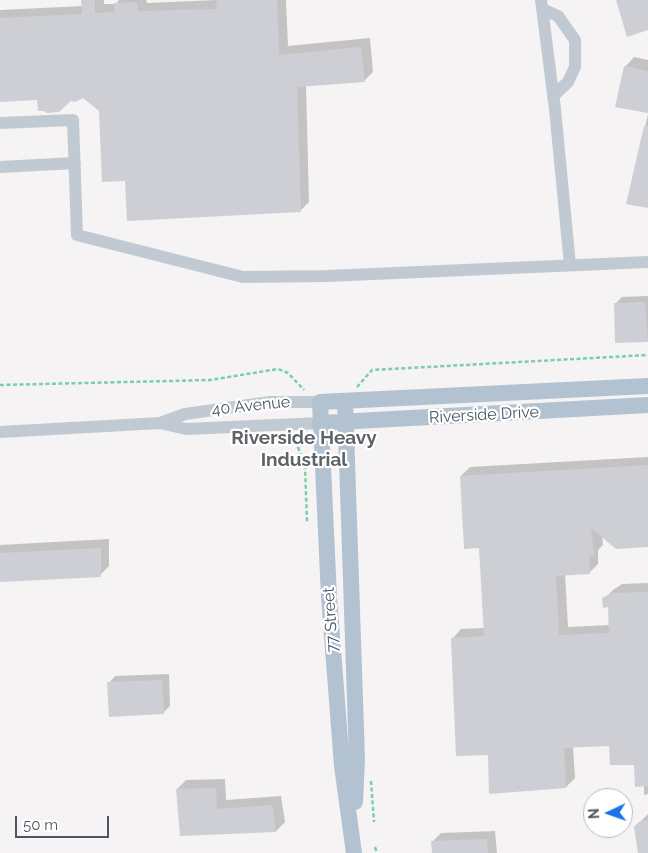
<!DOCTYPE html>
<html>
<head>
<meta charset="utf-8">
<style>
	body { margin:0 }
	#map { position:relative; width:648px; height:853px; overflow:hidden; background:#f5f3f3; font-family:Raleway,sans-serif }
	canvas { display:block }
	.north { position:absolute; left:583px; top:788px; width:50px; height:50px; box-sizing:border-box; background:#fff; border:1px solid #b7bbc0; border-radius:50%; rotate:267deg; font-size:14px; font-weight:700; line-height:20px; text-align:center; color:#4a5661 }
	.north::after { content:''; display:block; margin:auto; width:18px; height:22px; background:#1a73e8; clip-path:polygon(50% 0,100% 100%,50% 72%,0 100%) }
	.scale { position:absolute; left:15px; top:816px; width:94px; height:22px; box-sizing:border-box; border:2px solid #4a5661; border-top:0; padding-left:6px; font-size:15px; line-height:18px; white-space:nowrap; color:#4a5661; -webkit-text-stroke:4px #fff; paint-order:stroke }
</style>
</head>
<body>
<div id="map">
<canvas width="648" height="853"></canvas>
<div class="north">N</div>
<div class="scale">50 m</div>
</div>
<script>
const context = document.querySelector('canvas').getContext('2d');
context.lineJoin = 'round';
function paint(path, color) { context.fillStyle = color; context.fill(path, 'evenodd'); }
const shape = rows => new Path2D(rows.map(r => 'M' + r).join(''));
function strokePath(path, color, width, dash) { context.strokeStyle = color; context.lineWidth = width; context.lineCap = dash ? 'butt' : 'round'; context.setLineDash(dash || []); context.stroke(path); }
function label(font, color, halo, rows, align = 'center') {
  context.font = font + ' Raleway,sans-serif'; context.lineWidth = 4.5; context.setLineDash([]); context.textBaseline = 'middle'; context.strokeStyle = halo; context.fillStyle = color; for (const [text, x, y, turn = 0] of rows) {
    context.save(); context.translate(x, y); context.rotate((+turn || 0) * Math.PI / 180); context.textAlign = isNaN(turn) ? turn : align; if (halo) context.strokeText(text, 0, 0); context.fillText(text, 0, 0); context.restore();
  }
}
paint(shape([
	[83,0,104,0,104,4,116,4,119,0,146,0,147,3,217,0,286,0,288,46,370,38,373,72,364,81,306,85,309,202,300,211,126,179,100,110,83,96,0,100,0,10,83,6],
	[634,57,648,60,648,112,625,67],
	[648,114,648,207,628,203],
	[648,296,648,340,647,341,615,304,622,297],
	[648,457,648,546,602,535,603,545,598,550,598,564,589,573,565,574,568,627,610,625,609,606,604,599,613,590,622,584,648,583,648,794,644,795,644,785,635,764,610,745,573,746,575,778,566,787,489,753,452,639,461,629,485,628,480,547,461,476,470,467],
	[109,539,109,566,100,575,0,581,0,545],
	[169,674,170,706,163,713,109,683,115,676],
	[225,779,226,800,281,796,285,822,276,831,181,835,177,789,186,780],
	[648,814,648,853,639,853,640,822],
	[495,831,497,853,433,853,432,842,441,833]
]), '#0003');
paint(shape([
	[81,0,95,0,95,13,115,12,114,3,137,2,138,11,217,9,216,0,277,0,279,55,361,47,365,82,297,87,301,212,127,221,125,181,102,182,99,111,83,98,75,102,71,101,59,112,47,113,44,111,38,111,37,100,0,102,0,18,82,14],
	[616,0,648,0,648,30,627,37],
	[624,66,648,71,648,113,615,107],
	[644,126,648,126,648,208,626,204],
	[645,302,648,342,615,343,614,303],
	[648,465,648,547,616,549,591,528,594,555,589,556,590,574,556,576,559,635,609,633,608,607,603,608,602,598,612,593,648,592,648,786,635,787,634,765,610,765,609,746,564,748,566,788,489,794,488,755,456,756,451,638,484,636,479,548,464,549,460,476],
	[101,548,101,577,0,582,0,553],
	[162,680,164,714,109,717,107,682],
	[216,788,217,809,272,805,276,832,180,836,176,789],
	[648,820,648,853,638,853,634,827,639,822],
	[487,839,488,853,432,853,431,841]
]), '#cdcfd5');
strokePath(shape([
	[0,385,210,380,278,369,288,373,304,390],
	[357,387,372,370,648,355],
	[305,436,298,447,305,466,307,522],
	[371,781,374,822],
	[375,847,377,853]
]), '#7ad0a6', 2.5, [4, 2.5]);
strokePath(shape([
	[541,0,555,109,570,265],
	[542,9,558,16,575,40,575,67,568,82,553,96],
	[0,123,73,120,77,235,243,277,327,276,648,262],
	[0,167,75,163],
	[160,423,185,414,270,402,320,402],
	[0,432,160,423,186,429,320,423]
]), '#c1cad2', 12);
strokePath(shape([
	[345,401,357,759,355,802],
	[320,423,648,405],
	[354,853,342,766,329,597,320,402,648,386]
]), '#b3c2d1', 16);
label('16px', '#4a5661', '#fff', [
	["40 Avenue",251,406,-6],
	["Riverside Drive",484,415,-3],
	["77 Street",331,620,-94]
]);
label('bold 19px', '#5f6368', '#fff', [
	["Riverside Heavy",304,438],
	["Industrial",304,460]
]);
</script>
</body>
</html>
